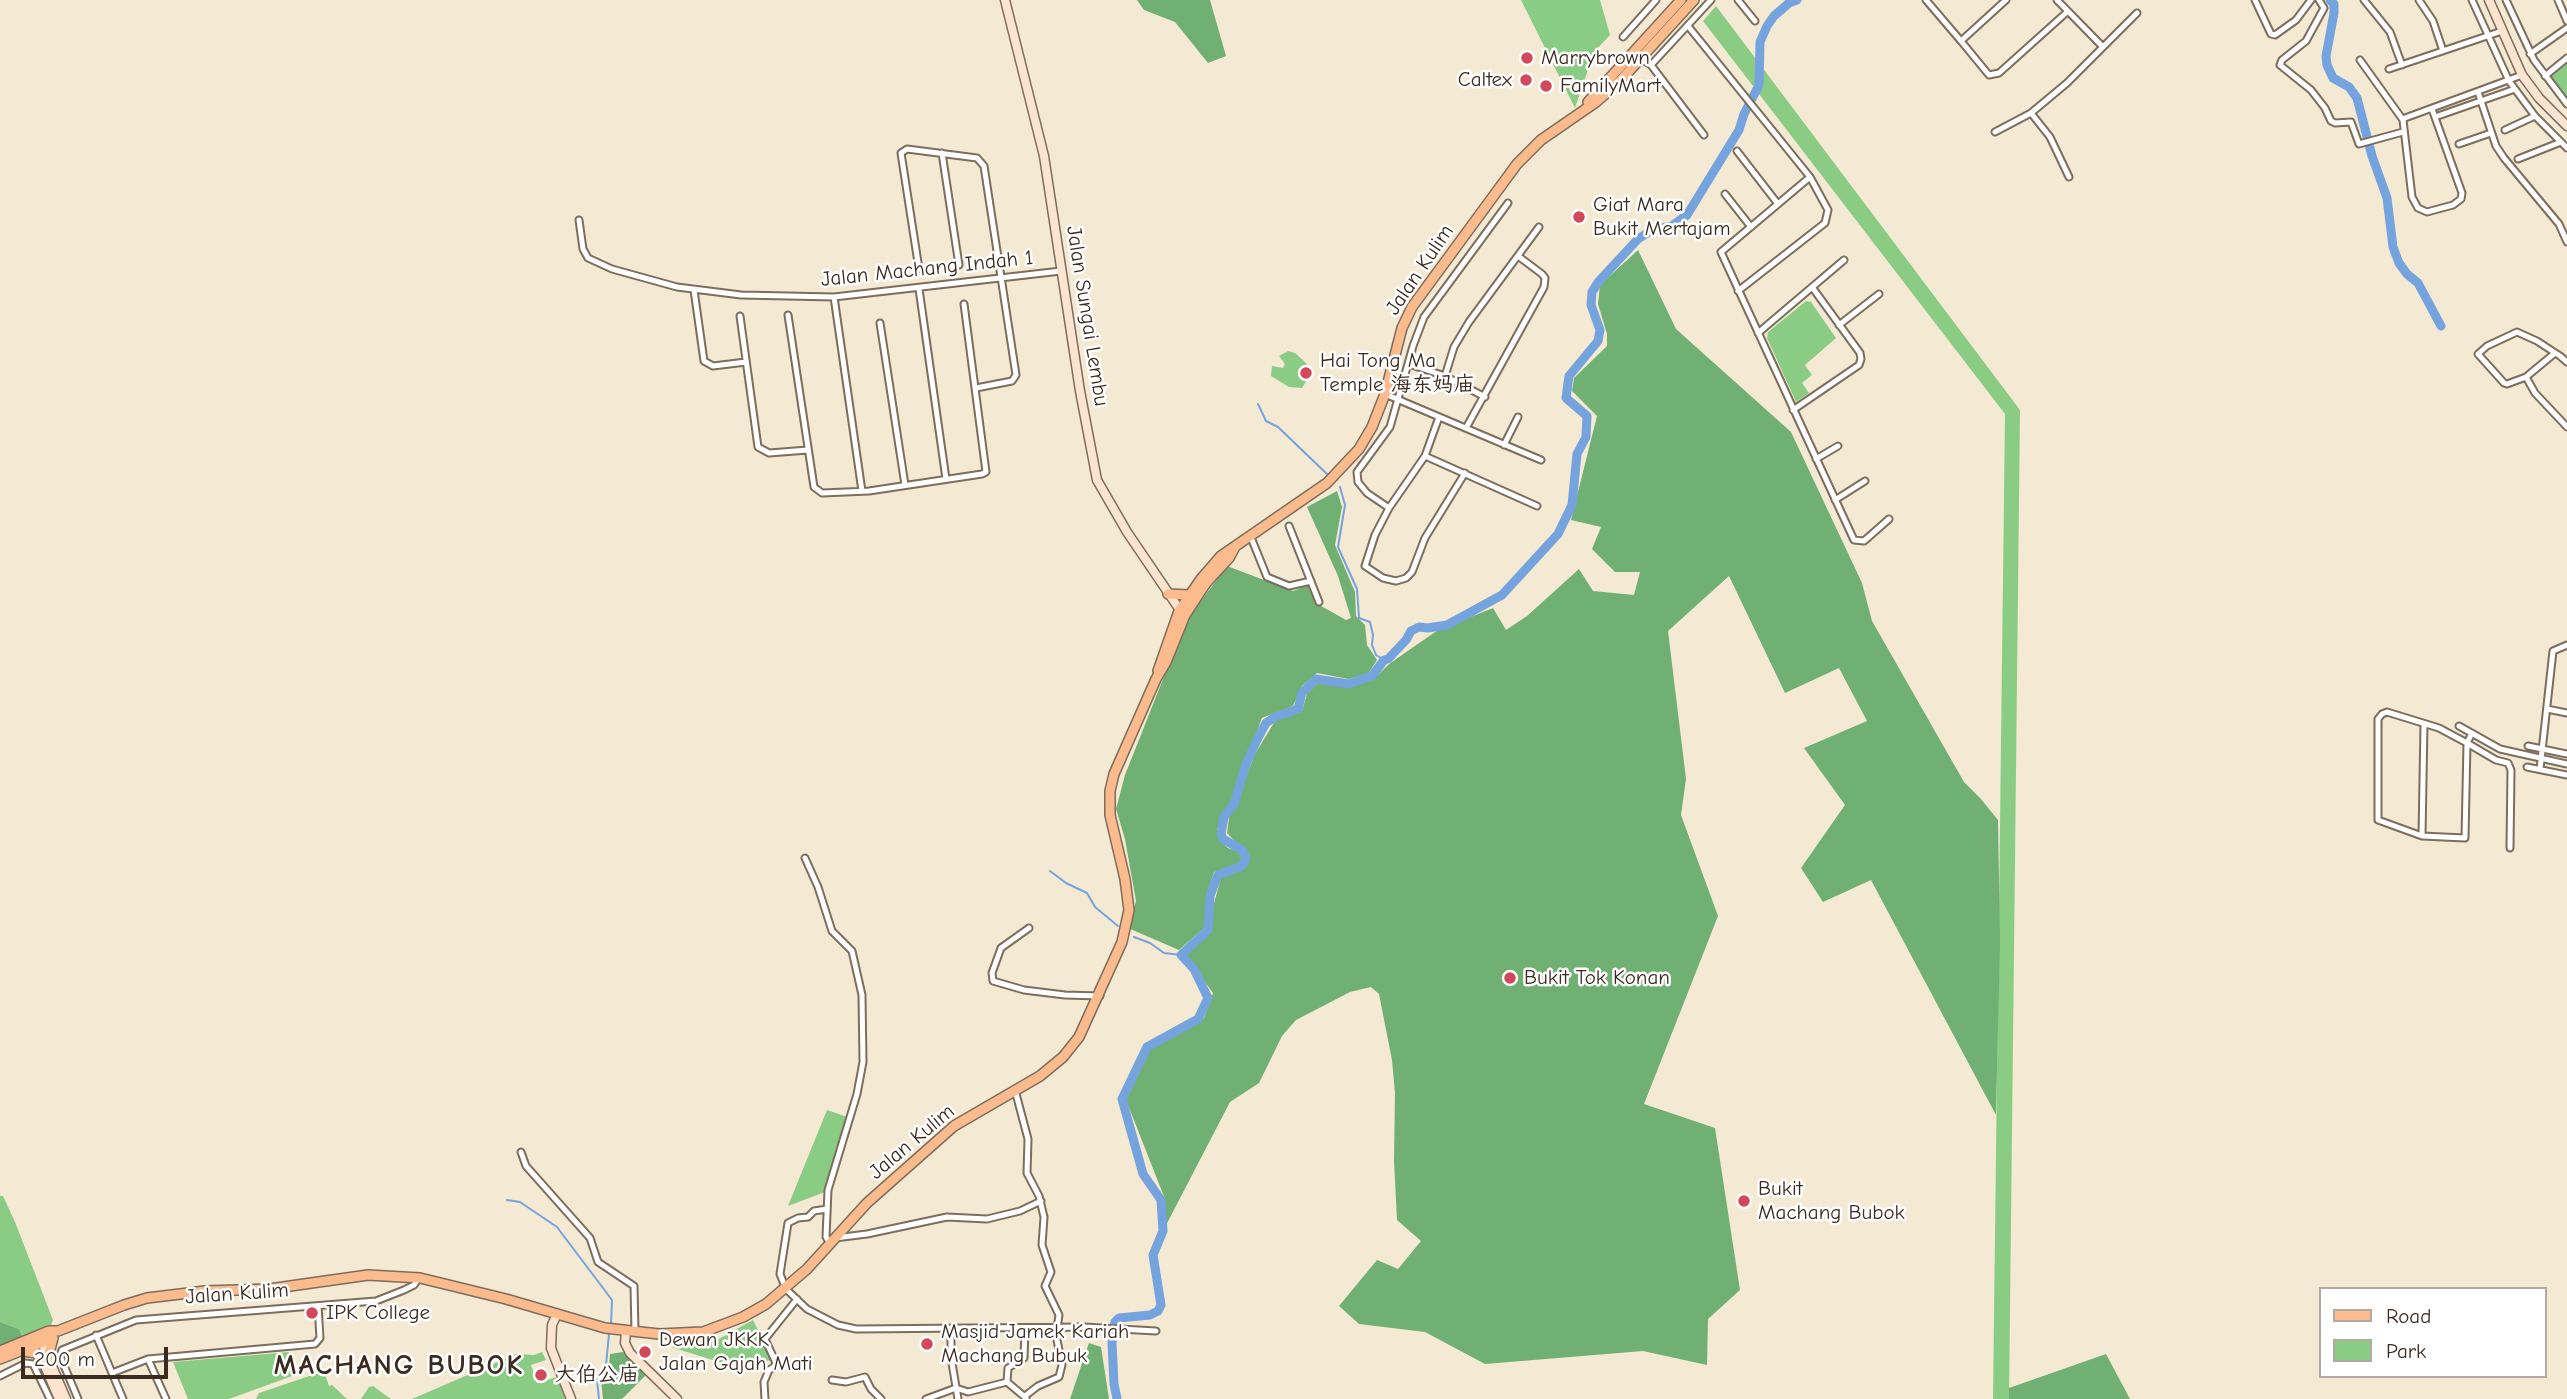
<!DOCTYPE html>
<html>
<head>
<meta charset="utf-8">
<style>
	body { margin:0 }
	#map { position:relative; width:2567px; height:1399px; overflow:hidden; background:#f4e9d3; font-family:"Comic Neue",sans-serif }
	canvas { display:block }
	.legend { position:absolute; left:2319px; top:1287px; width:228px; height:91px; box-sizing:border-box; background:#fff; border:2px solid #b1aaa5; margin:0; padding:9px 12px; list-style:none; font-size:21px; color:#3b2a1e }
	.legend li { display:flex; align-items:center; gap:14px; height:35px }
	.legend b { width:35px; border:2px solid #b1aaa5 }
	.scale { position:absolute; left:21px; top:1347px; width:147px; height:32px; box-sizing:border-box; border:4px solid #3b2a1e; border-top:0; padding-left:9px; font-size:21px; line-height:24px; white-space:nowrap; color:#3b2a1e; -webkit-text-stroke:5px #fff; paint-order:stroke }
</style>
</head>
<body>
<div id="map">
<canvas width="2567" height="1399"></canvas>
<ul class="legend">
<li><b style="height:9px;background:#fbbb8d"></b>Road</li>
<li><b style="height:19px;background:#8bcc84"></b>Park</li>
</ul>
<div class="scale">200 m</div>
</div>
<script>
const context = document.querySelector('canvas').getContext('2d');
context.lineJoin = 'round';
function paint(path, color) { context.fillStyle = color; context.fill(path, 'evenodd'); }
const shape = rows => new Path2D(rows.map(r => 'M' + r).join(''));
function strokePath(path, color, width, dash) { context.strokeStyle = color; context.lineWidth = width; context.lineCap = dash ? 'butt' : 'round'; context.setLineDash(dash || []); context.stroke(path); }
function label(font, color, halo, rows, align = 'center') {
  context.font = font + ' "Comic Neue","LXGW WenKai TC",sans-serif'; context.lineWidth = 5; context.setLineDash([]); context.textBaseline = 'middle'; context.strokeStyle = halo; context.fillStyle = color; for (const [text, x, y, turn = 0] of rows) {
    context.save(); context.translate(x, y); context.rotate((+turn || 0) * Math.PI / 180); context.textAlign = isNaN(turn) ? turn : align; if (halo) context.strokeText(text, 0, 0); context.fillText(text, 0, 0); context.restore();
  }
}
paint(shape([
	[1521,0,1600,0,1610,35,1594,52,1575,108],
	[1716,6,2020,410,2009,1399,1993,1399,2005,414,1703,21],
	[2567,62,2567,101,2549,77],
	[1806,301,1811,302,1836,338,1805,365,1812,375,1802,383,1809,393,1796,402,1767,338,1768,332],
	[1288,351,1295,353,1305,362,1312,372,1302,388,1289,387,1271,376,1272,366,1283,368,1285,364,1279,356],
	[827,1110,847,1117,825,1192,788,1206],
	[0,1196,3,1196,15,1222,53,1320,51,1325,23,1338,19,1329,0,1322],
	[753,1320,773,1360,749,1364,719,1362,671,1347,717,1340],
	[289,1352,295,1375,229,1399,188,1399,173,1362],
	[542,1352,546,1360,531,1365,537,1383,557,1377,565,1399,412,1399,516,1354,534,1355],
	[324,1371,329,1386,332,1385,347,1399,256,1399,259,1393],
	[373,1386,388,1397,391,1399,361,1399,369,1387]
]), '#8bcc84');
paint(shape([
	[1137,0,1210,0,1226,56,1208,63,1175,22,1144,10],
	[1638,250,1676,329,1791,432,1862,583,1872,621,1964,782,1981,799,1998,820,2000,942,1996,1115,1871,880,1823,902,1801,868,1845,805,1804,748,1867,721,1839,668,1785,693,1729,576,1668,631,1686,779,1681,815,1718,916,1644,1104,1715,1128,1740,1290,1708,1319,1707,1365,1643,1351,1485,1364,1425,1332,1359,1324,1339,1306,1377,1260,1398,1269,1421,1241,1397,1220,1394,1161,1395,1093,1392,1060,1379,994,1371,987,1350,992,1296,1020,1282,1036,1259,1083,1230,1102,1163,1231,1165,1199,1126,1100,1150,1050,1204,1018,1213,993,1185,955,1211,931,1214,903,1221,878,1245,868,1250,857,1227,833,1229,818,1255,754,1275,721,1302,711,1307,694,1319,682,1347,687,1374,679,1389,664,1438,630,1493,608,1506,630,1527,616,1579,569,1593,591,1634,595,1640,572,1615,572,1592,549,1601,527,1571,520,1597,416,1572,391,1574,378,1607,346,1607,334,1598,304,1600,285],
	[1337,491,1342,507,1335,545,1355,592,1356,616,1365,625,1367,645,1377,660,1368,674,1348,679,1317,673,1302,686,1293,706,1262,718,1232,800,1222,816,1217,830,1221,842,1228,848,1238,852,1242,858,1240,863,1214,872,1207,894,1204,928,1179,950,1128,928,1136,901,1125,839,1116,809,1125,775,1186,621,1227,566,1293,591,1311,584,1314,602,1346,620,1351,618,1338,576,1307,507],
	[0,1322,19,1329,23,1338,0,1347],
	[1089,1343,1101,1347,1109,1399,1070,1399],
	[623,1352,646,1375,622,1399,603,1399,601,1379,609,1368,610,1354],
	[2106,1354,2130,1399,2009,1399,2009,1388]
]), '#70b072');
strokePath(shape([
	[1258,404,1266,421,1278,427,1328,475],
	[1340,487,1345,505,1338,547,1357,589,1359,618,1370,622,1373,635,1372,645,1376,655,1384,660],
	[1050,871,1066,883,1087,893,1095,907,1118,926],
	[1134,937,1150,943,1164,953,1181,955],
	[507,1200,520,1202,557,1227,612,1300,611,1325],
	[599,1399,597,1380,606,1365,609,1334]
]), '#75a3de', 2);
strokePath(shape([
	[2330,0,2334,4,2334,13,2326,56,2327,65,2333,78,2349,87,2357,98,2372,156,2387,198,2393,247,2399,263,2407,274,2418,283,2441,326],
	[1117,1399,1114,1384,1112,1343,1115,1322,1119,1318,1150,1315,1158,1311,1161,1305,1153,1255,1163,1231,1161,1200,1143,1174,1122,1099,1147,1047,1198,1019,1208,998,1194,969,1181,955,1208,930,1210,896,1218,875,1242,866,1246,858,1242,850,1223,839,1221,834,1224,817,1234,804,1246,764,1256,742,1266,723,1275,717,1298,709,1302,693,1316,679,1348,684,1372,676,1384,660,1388,659,1406,640,1411,631,1419,627,1428,628,1447,625,1502,595,1558,534,1572,505,1577,454,1586,437,1587,416,1566,398,1569,376,1598,341,1600,330,1591,305,1592,292,1599,281,1638,239,1652,230,1672,226,1687,215,1739,130,1744,114,1759,85,1760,42,1767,26,1774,16,1789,3,1797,0]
]), '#75a3de', 9);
const minor = shape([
	[1738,0,1755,21],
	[1926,0,1961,41],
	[2006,0,1961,41,1989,75,1999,73,2067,12],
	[2057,0,2103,47],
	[2255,0,2271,34,2275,35,2296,20,2311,0],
	[2319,0,2324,8,2306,41,2282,60,2280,65,2311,90,2325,108,2331,121,2335,123,2351,122,2359,144,2403,132],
	[2364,0,2390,32,2402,65],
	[2419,0,2433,21,2443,51],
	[2472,0,2509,81,2535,116,2567,148],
	[2506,0,2534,60,2567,104],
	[2558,0,2567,21],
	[1688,26,1810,177,1828,210,1825,223,1738,291],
	[1623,37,1656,0],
	[2530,54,2567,28],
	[1641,59,1651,65,1704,135],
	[2360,60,2403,120],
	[1651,65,1711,0],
	[2389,69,2502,31],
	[2545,76,2567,58],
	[2478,92,2496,146,2504,158,2559,224,2567,242],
	[2432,109,2462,193,2461,199,2453,205,2427,212,2418,208,2412,197,2403,120,2405,118,2522,75],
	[2031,113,2050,137,2069,177],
	[2435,117,2515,89],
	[2505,130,2535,116],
	[1995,132,2031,113,2067,83,2137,13],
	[2459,144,2491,133],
	[1737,151,1778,204],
	[942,153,959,265],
	[2518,159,2561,142],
	[1810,177,1721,252,1854,540,1864,541,1889,519],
	[1725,194,1751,227],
	[579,220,583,249,588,258,612,269,677,287,741,295,834,297,1061,271],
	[919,269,901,153,907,149,977,158,984,166,1016,375,1012,381,976,388],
	[919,289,946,479],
	[694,290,704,361,713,366,746,362],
	[834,297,862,491],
	[788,315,814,487,822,493,869,491,982,474,986,472,964,304],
	[740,316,758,447,769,453,808,450],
	[880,323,905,485],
	[1839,325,1879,294],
	[1758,333,1844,260],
	[2555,353,2526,377,2507,384,2504,383,2478,354,2487,346,2517,332,2537,341,2560,356,2567,362],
	[1409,364,1445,376,1485,397],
	[1445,376,1454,347,1469,322,1539,227],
	[2526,377,2535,393,2567,427],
	[1385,394,1541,460],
	[1793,410,1859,365,1861,359,1860,353,1812,287],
	[1439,417,1425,456,1389,508,1375,535,1365,566,1383,578,1396,581,1406,578,1412,572,1425,538,1465,473],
	[1466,428,1544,287,1545,278,1542,274,1518,256],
	[1504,445,1518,417],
	[1425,456,1537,506],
	[1816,459,1838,446],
	[1835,500,1865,481],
	[1389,508,1367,493,1358,482,1357,472,1390,427,1413,346,1424,317,1508,203],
	[1289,526,1319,602],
	[1250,535,1267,577,1289,586,1311,581],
	[2547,709,2567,713],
	[2459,726,2500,749,2567,764],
	[2472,733,2467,743,2465,838,2422,836,2378,820,2378,719,2382,714,2387,712,2439,728,2467,743,2496,760,2508,763,2511,770,2510,848],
	[2528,746,2567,754],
	[2527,767,2567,775],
	[2540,769,2553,651,2567,645],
	[2422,836,2424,724],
	[805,858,818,887,832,931,852,951,862,995,863,1062,857,1094,828,1190,826,1237,830,1243],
	[1029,928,1001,948,992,973,993,981,1024,990,1065,995,1100,996],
	[1015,1090,1028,1139,1027,1173,1039,1196,1044,1217,1042,1245,1051,1272,1045,1286,1059,1315,1056,1335,1062,1365,1059,1377,1038,1386,1025,1396],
	[521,1152,526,1166,590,1238,598,1262,634,1286,635,1332],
	[827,1209,814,1211,808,1217,798,1218,788,1223,780,1274,786,1289,807,1309,838,1325,856,1329,1084,1327,1156,1331],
	[835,1238,867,1234,947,1217,987,1219,1020,1211,1041,1201],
	[951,1329,951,1357,958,1399],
	[96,1335,123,1399],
	[148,1359,166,1399],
	[112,1373,148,1359,315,1344,320,1338,318,1306],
	[0,1376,26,1363,33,1364,50,1399],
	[832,1380,846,1382,865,1377,871,1389,881,1399],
	[1007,1382,1008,1368,1024,1358,1025,1328],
	[1007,1382,1026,1398],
	[78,1399,60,1356,62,1350,136,1320,376,1301,404,1290,414,1285,419,1278],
	[765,1399,764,1382,769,1370,774,1367,776,1363,765,1339,797,1299],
	[926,1399,956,1388,968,1392,1007,1382]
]);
const secondary = shape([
	[1005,0,1044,156,1080,391,1097,480,1127,532,1182,613],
	[2489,0,2522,75,2539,98,2567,126],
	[557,1314,552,1325,551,1348,571,1399],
	[626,1332,625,1343,630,1353,677,1399],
	[40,1338,66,1399],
	[41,1357,59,1399]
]);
const primary = shape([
	[1588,102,1681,0],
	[1168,594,1189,595],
	[1158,671,1179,611,1201,579,1221,556,1327,483,1359,449,1372,427,1385,394,1402,328,1412,307,1517,164,1541,140,1596,102,1619,82,1694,0],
	[0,1351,49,1331,58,1331,124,1305,147,1298,205,1291,269,1289,368,1275,420,1278,506,1299,605,1328,659,1334,703,1332,743,1317,766,1304,807,1269,867,1203,954,1126,1040,1076,1063,1057,1079,1037,1122,942,1129,910,1125,879,1110,815,1110,791,1114,774,1156,679,1166,662,1185,615,1206,583,1229,558,1235,547],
	[23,1351,36,1353,42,1360],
	[48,1357,53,1338],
	[0,1359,53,1338]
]);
strokePath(minor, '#7c6d5d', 9);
strokePath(secondary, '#7c6d5d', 11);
strokePath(primary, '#7c6d5d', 12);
strokePath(minor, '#fff', 5);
strokePath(secondary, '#fde4d1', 8);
strokePath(primary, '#fbbb8d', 9);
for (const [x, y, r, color] of [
	[1527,58,7,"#d1495b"],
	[1526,80,7,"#d1495b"],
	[1546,86,7,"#d1495b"],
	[1579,217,7,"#d1495b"],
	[1306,373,7,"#d1495b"],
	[1510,978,7,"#d1495b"],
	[1744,1201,7,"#d1495b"],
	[312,1313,7,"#d1495b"],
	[927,1344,7,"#d1495b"],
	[645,1352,7,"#d1495b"],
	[541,1375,7,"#d1495b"]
]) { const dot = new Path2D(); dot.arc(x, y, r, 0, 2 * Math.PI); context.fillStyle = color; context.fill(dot); strokePath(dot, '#fff', 2.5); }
label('21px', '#3b2a1e', '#fff', [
	["Marrybrown",1541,58],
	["Caltex",1512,80,"right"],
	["FamilyMart",1560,86],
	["Giat Mara",1593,205],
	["Bukit Mertajam",1593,229],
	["Hai Tong Ma",1320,361],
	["Temple 海东妈庙",1320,385],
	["Bukit Tok Konan",1524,978],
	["Bukit",1758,1189],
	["Machang Bubok",1758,1213],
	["IPK College",326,1313],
	["Masjid Jamek Kariah",941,1332],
	["Machang Bubuk",941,1356],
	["Dewan JKKK",659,1340],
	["Jalan Gajah Mati",659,1364],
	["大伯公庙",555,1375]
], 'left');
label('21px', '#3b2a1e', '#fff', [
	["Jalan Machang Indah 1",927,269,-6],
	["Jalan Kulim",1420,270,-56],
	["Jalan Sungai Lembu",1087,316,81],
	["Jalan Kulim",912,1142,-40],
	["Jalan Kulim",237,1294,-4]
]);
context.letterSpacing = '2px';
label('bold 28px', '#3b2a1e', '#fff', [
	["MACHANG BUBOK",399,1366]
]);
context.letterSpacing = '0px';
</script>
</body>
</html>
